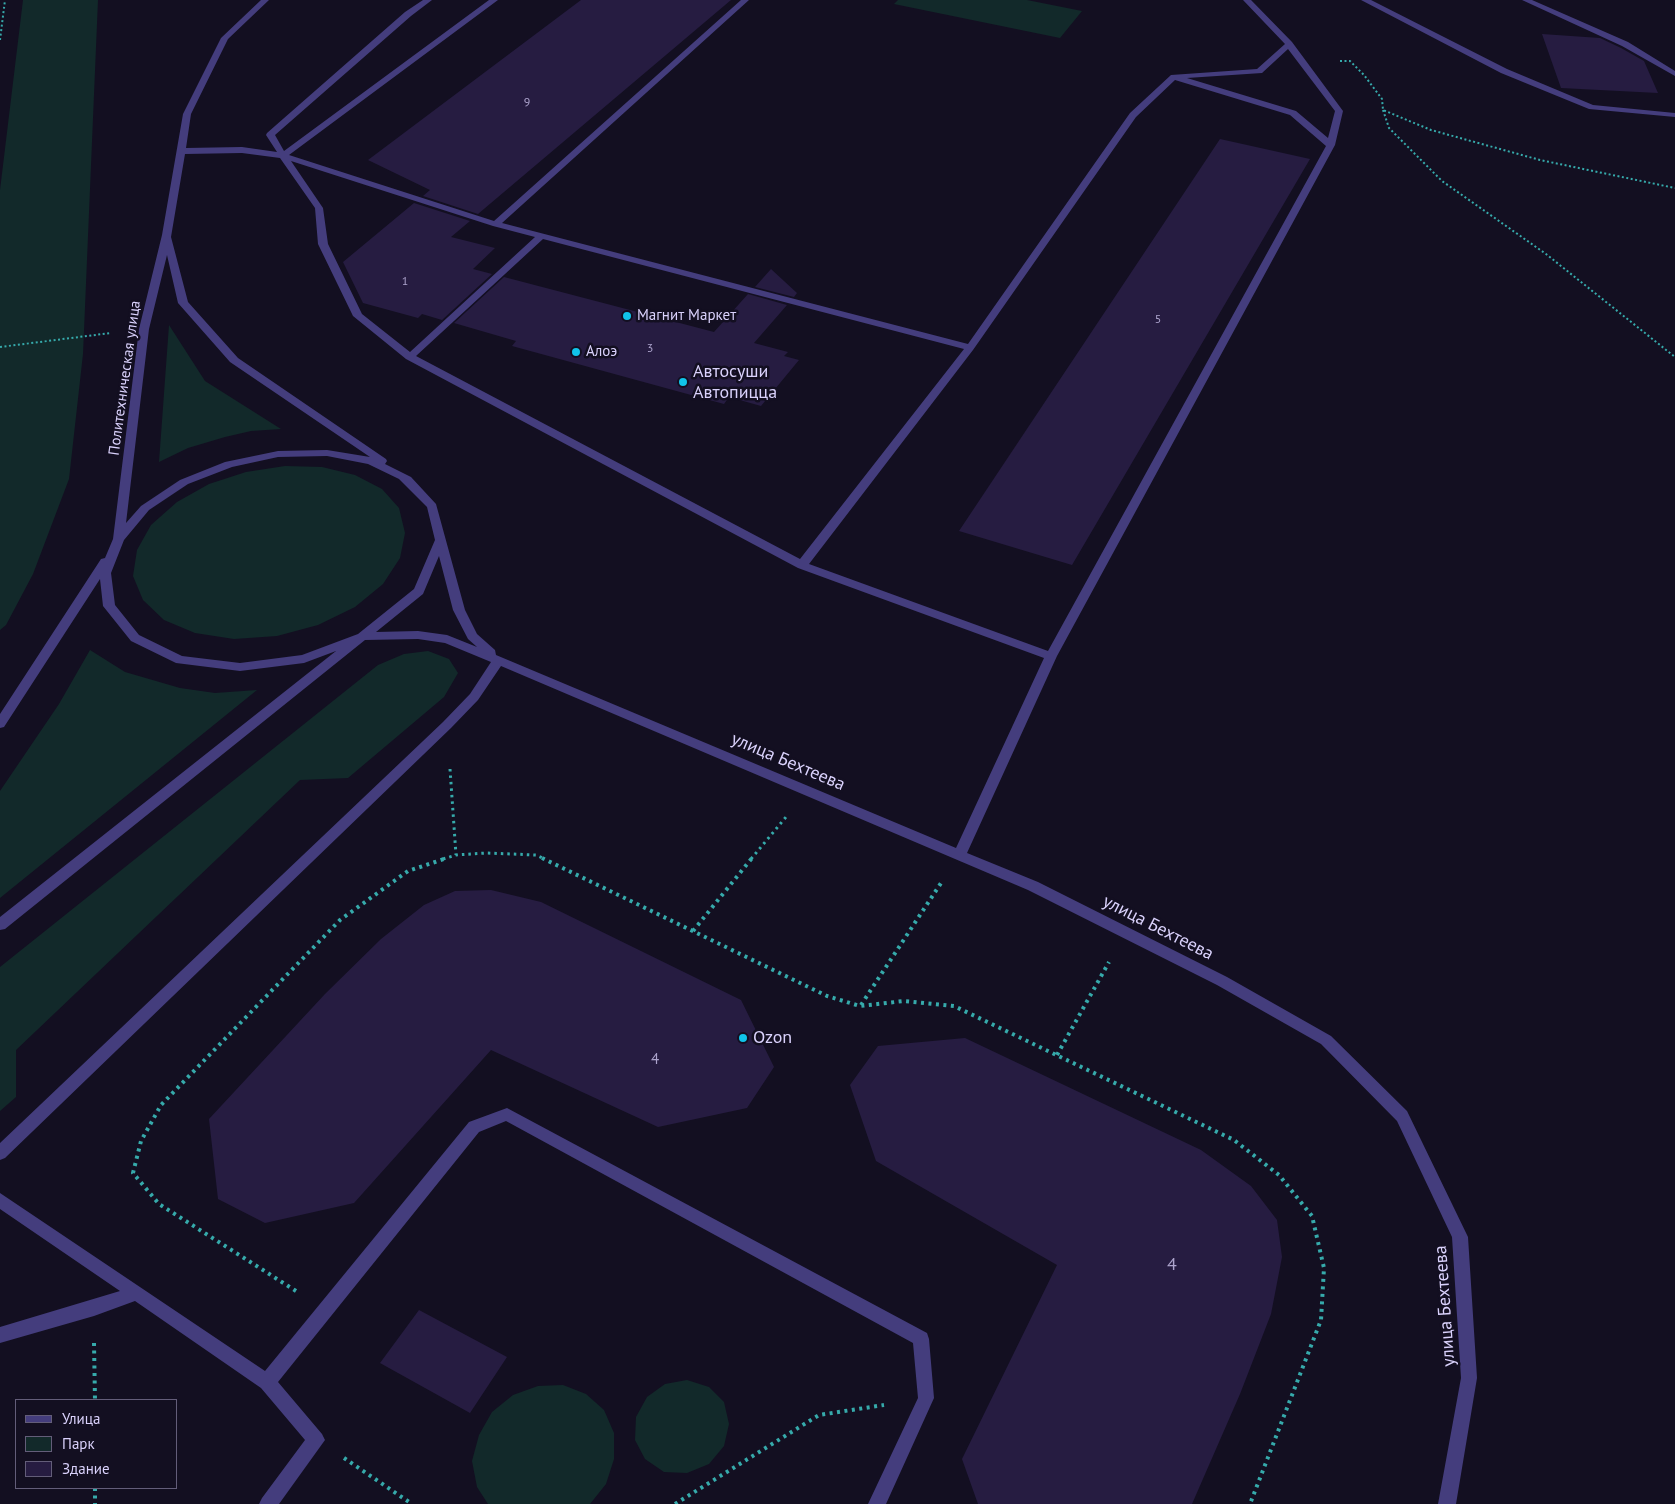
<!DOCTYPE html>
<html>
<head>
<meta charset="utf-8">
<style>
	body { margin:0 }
	#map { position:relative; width:1675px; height:1504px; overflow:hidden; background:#130f21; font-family:"PT Sans",sans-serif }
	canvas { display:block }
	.legend { position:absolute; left:15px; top:1399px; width:162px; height:90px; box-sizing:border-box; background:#130f21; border:1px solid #635d79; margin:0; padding:6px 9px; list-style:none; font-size:15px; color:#dad2fc }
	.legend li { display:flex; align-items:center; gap:10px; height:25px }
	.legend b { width:25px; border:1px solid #635d79 }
</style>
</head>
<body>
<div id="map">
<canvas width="1675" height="1504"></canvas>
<ul class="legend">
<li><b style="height:6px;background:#443d7d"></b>Улица</li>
<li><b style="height:14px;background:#12292a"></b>Парк</li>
<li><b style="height:14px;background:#261c41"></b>Здание</li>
</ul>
</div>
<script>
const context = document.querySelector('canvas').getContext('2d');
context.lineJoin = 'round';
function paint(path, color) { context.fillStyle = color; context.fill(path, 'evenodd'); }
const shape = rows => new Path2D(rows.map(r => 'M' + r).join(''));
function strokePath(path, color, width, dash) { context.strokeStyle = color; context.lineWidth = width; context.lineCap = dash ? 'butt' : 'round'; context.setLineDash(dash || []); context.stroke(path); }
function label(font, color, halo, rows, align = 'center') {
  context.font = font + ' "PT Sans",sans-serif'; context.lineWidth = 5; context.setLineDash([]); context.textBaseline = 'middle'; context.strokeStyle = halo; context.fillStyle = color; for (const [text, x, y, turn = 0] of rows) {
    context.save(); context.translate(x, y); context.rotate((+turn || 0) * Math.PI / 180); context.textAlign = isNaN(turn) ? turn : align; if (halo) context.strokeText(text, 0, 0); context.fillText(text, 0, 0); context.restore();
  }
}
paint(shape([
	[23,0,98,0,83,354,69,479,33,574,6,625,0,630,0,190],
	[898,0,1027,0,1082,11,1060,38,894,4],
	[169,325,205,381,281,429,251,431,225,437,188,448,159,462],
	[285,466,322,467,355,475,382,489,399,508,405,533,400,558,383,584,355,607,318,625,277,636,234,639,195,633,164,620,143,600,133,576,137,550,151,525,177,502,209,484,246,472],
	[90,650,125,672,180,688,215,693,257,690,0,898,0,791,59,704],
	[428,651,449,659,458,673,444,697,348,778,300,780,16,1050,16,1097,0,1111,0,967,378,665,404,654],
	[687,1380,709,1387,724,1402,729,1424,724,1446,709,1464,687,1473,664,1472,645,1459,635,1440,636,1417,647,1397,665,1384],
	[563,1385,586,1394,604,1410,614,1433,614,1459,606,1484,590,1504,488,1504,477,1487,472,1461,479,1435,492,1412,513,1395,538,1386]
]), '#12292a');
paint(shape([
	[581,0,731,0,478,214,423,196,430,190,368,160],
	[1542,34,1600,38,1621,48,1644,61,1658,93,1561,88],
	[1220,139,1310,159,1072,565,959,531],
	[414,203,470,221,451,237,495,248,473,269,492,274,442,320,422,314,418,318,363,303,343,262],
	[771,269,797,293,794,297,755,287],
	[504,277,714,332,748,294,787,305,754,343,788,352,784,356,799,360,761,406,729,397,724,404,512,346,516,341,454,323],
	[491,890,541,902,741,1000,774,1067,747,1108,658,1127,491,1050,354,1203,265,1223,218,1199,209,1119,325,994,381,939,424,905,455,891],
	[965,1038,1201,1150,1251,1186,1277,1220,1282,1257,1271,1314,1240,1394,1192,1504,978,1504,962,1459,1057,1265,876,1161,850,1085,878,1046],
	[419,1310,507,1357,470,1413,380,1363]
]), '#261c41');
strokePath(shape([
	[0,40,5,0],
	[1340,61,1350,61,1364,75,1382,99,1383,110,1431,130,1540,160,1675,188],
	[1383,110,1389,128,1442,181,1546,254,1675,357],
	[0,347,111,333]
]), '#36aaab', 2, [2, 2.5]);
strokePath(shape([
	[450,769,456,855],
	[443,859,456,855,486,853,536,855,545,859],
	[751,859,786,817]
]), '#36aaab', 3, [2.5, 4]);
strokePath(shape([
	[542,858,827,996,860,1006,904,1001,954,1006,1234,1140,1279,1175,1312,1216,1324,1268,1321,1320,1250,1504],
	[693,931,752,858],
	[861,1005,941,883],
	[1057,1055,1109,962],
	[296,1291,159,1204,133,1173,141,1141,161,1105,340,920,408,871,447,858],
	[94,1343,95,1400],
	[344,1458,412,1504],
	[95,1488,95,1504],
	[675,1504,819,1415,884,1405]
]), '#36aaab', 4, [3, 4.5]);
paint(shape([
	[261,0,269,0,228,39,191,114,186,148,242,147,277,152,266,135,267,133,405,12,423,0,432,0,411,16,275,135,284,151,489,0,498,0,289,155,494,221,741,0,749,0,502,223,968,344,1130,113,1171,75,1257,69,1285,44,1243,0,1251,0,1292,42,1343,111,1335,145,1057,656,967,853,1038,882,1227,977,1331,1036,1407,1111,1468,1237,1477,1378,1456,1504,1438,1504,1461,1378,1452,1237,1397,1121,1321,1044,1217,985,1028,890,501,666,478,700,451,728,5,1158,0,1160,0,1143,443,722,470,694,491,662,445,643,418,639,365,640,5,929,0,930,0,917,336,651,304,663,240,671,176,663,131,641,103,606,100,579,4,727,0,728,0,714,101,559,105,558,113,539,139,329,162,235,183,114,221,38,261,0],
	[1288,49,1335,111,1328,138,1296,111,1187,78,1262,73,1288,49],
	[1175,80,1290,115,1326,146,1048,651,809,564,973,350,1136,117,1175,80],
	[242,153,280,158,315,208,318,244,353,316,406,359,798,568,1044,658,956,848,496,655,495,650,477,634,465,610,436,504,411,477,385,464,387,461,386,459,238,358,188,302,171,237,185,154,242,153],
	[291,161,493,226,535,237,410,352,362,314,328,244,323,208,291,161],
	[543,239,964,349,800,559,416,356,543,239],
	[167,255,178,303,230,362,370,457,327,450,278,451,225,462,180,480,141,506,126,523,149,329,167,255],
	[327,456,368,464,399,479,427,507,435,540,414,589,358,634,302,655,240,663,182,656,139,635,115,605,111,573,124,540,149,510,188,484,232,467,278,457,327,456],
	[439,556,453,610,468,639,477,647,447,635,418,631,376,632,423,594,439,556],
	[1361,0,1371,0,1507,69,1593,105,1675,113,1675,117,1589,109,1501,73,1361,0],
	[1522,0,1532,0,1628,42,1675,71,1675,76,1622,46,1522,0],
	[507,1108,927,1333,929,1339,934,1398,886,1504,868,1504,918,1398,913,1343,506,1121,479,1132,278,1382,322,1434,325,1440,279,1504,259,1504,262,1498,305,1440,261,1388,135,1301,94,1316,0,1343,0,1327,120,1291,0,1209,0,1193,265,1371,469,1122,507,1108]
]), '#443d7d');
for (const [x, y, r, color] of [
	[627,316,5,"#10c4ea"],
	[576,352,5,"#10c4ea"],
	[683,382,5,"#10c4ea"],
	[743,1038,5,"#10c4ea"]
]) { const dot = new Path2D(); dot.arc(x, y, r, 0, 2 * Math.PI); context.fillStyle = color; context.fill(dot); strokePath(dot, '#130f21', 2); }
label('12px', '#ada4cd', null, [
	["9",527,103],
	["1",405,282],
	["5",1158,320],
	["3",650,349]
]);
label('15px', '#dad2fc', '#130f21', [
	["Магнит Маркет",637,316],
	["Алоэ",586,352]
], 'left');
label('15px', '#dad2fc', '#130f21', [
	["Политехническая улица",125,378,-82]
]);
label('15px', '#ada4cd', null, [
	["4",655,1060]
]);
label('18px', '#dad2fc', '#130f21', [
	["Автосуши",693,372],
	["Автопицца",693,393],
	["Ozon",753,1038]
], 'left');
label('18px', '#dad2fc', '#130f21', [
	["улица Бехтеева",788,762,23],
	["улица Бехтеева",1158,928,27],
	["улица Бехтеева",1445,1306,-94]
]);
label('18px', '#ada4cd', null, [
	["4",1172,1265]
]);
</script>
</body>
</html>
